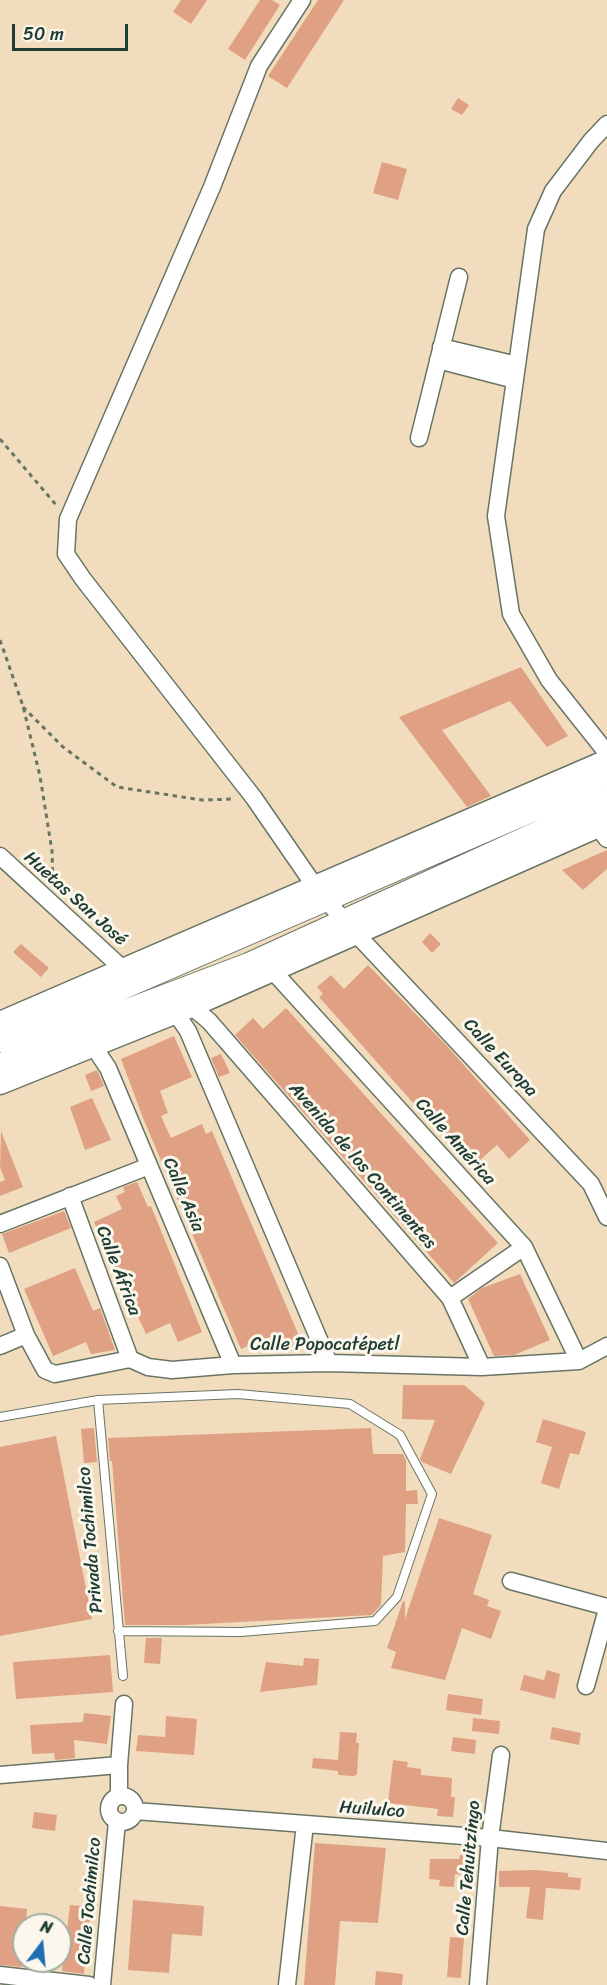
<!DOCTYPE html>
<html>
<head>
<meta charset="utf-8">
<style>
	body { margin:0 }
	#map { position:relative; width:607px; height:1985px; overflow:hidden; background:#f1ddbd; font-family:Sriracha,sans-serif }
	canvas { display:block }
	.north { position:absolute; left:12px; top:1913px; width:60px; height:60px; box-sizing:border-box; background:#fbf7ec; border:2px solid #a3ada2; border-radius:50%; rotate:16deg; font-size:16px; font-weight:700; line-height:24px; text-align:center; color:#1f3d34 }
	.north::after { content:''; display:block; margin:auto; width:21px; height:27px; background:#1f6fb2; clip-path:polygon(50% 0,100% 100%,50% 72%,0 100%) }
	.scale { position:absolute; left:12px; top:24px; width:116px; height:27px; box-sizing:border-box; border:3px solid #1f3d34; border-top:0; padding-left:8px; font-size:18px; line-height:21px; white-space:nowrap; color:#1f3d34; -webkit-text-stroke:4px #fbf7ec; paint-order:stroke }
</style>
</head>
<body>
<div id="map">
<canvas width="607" height="1985"></canvas>
<div class="north">N</div>
<div class="scale">50 m</div>
</div>
<script>
const context = document.querySelector('canvas').getContext('2d');
context.lineJoin = 'round';
function paint(path, color) { context.fillStyle = color; context.fill(path, 'evenodd'); }
const shape = rows => new Path2D(rows.map(r => 'M' + r).join(''));
function strokePath(path, color, width, dash) { context.strokeStyle = color; context.lineWidth = width; context.lineCap = dash ? 'butt' : 'round'; context.setLineDash(dash || []); context.stroke(path); }
function label(font, color, halo, rows, align = 'center') {
  context.font = font + ' Sriracha,sans-serif'; context.lineWidth = 6; context.setLineDash([]); context.textBaseline = 'middle'; context.strokeStyle = halo; context.fillStyle = color; for (const [text, x, y, turn = 0] of rows) {
    context.save(); context.translate(x, y); context.rotate((+turn || 0) * Math.PI / 180); context.textAlign = isNaN(turn) ? turn : align; if (halo) context.strokeText(text, 0, 0); context.fillText(text, 0, 0); context.restore();
  }
}
paint(shape([
	[181,0,207,0,191,24,173,12],
	[260,0,272,0,280,5,245,60,228,49],
	[318,0,344,0,287,88,268,76],
	[458,98,469,105,462,115,451,109],
	[382,162,407,169,398,200,373,193],
	[521,667,568,736,547,747,510,701,442,730,491,796,467,807,399,717],
	[607,850,607,869,583,890,562,870],
	[430,933,441,944,432,953,422,942],
	[21,944,49,968,41,977,13,952],
	[368,965,447,1046,530,1140,509,1159,497,1145,471,1168,319,997,323,994,317,987,331,975,344,989],
	[286,1008,498,1243,454,1283,235,1035,253,1018,263,1029],
	[174,1036,192,1077,160,1091,168,1113,161,1116,171,1138,202,1124,206,1134,212,1131,302,1343,281,1351,275,1335,241,1349,143,1118,121,1059],
	[221,1054,230,1073,219,1077,211,1058],
	[97,1070,104,1086,91,1091,85,1075],
	[92,1098,111,1140,85,1150,70,1107],
	[1,1131,23,1187,0,1196,0,1182,5,1180,0,1167],
	[137,1182,148,1207,151,1206,202,1332,178,1342,170,1323,146,1334,94,1222,122,1209,116,1196,125,1192,123,1187],
	[64,1211,71,1228,9,1253,2,1234],
	[75,1268,93,1311,100,1308,115,1350,91,1354,86,1342,53,1356,24,1289],
	[520,1274,550,1340,514,1355,494,1356,468,1299,482,1288],
	[403,1385,464,1385,485,1403,451,1474,422,1462,420,1459,435,1420,402,1419],
	[543,1419,586,1432,579,1455,570,1453,559,1489,541,1483,552,1447,536,1442],
	[94,1428,97,1462,84,1463,81,1429],
	[371,1428,373,1454,403,1454,406,1460,406,1491,417,1490,418,1504,406,1504,405,1552,383,1556,381,1605,372,1615,184,1625,125,1625,112,1461,110,1461,108,1438],
	[56,1436,92,1619,0,1636,0,1447],
	[439,1518,492,1535,473,1594,489,1600,487,1606,501,1611,491,1639,462,1628,445,1680,391,1668,396,1652,387,1648,403,1601,405,1602,405,1619],
	[146,1638,162,1638,160,1664,144,1663],
	[110,1655,113,1692,16,1699,13,1662],
	[304,1658,319,1659,317,1685,260,1692,266,1662,303,1666],
	[547,1670,560,1674,555,1699,520,1690,524,1675,544,1680],
	[448,1694,483,1699,481,1715,446,1710],
	[84,1713,111,1716,107,1744,74,1740,75,1758,55,1760,54,1753,32,1754,30,1725,83,1722],
	[166,1716,197,1719,194,1755,136,1751,138,1735,165,1737],
	[473,1718,500,1721,499,1734,472,1731],
	[552,1727,581,1733,579,1745,550,1739],
	[340,1732,357,1733,356,1743,359,1743,357,1774,354,1776,338,1775,338,1771,312,1768,313,1758,338,1760],
	[453,1737,476,1740,475,1754,451,1751],
	[393,1760,408,1762,407,1767,421,1769,421,1775,452,1778,451,1797,455,1797,453,1817,437,1816,438,1809,388,1803],
	[34,1812,57,1815,55,1831,32,1828],
	[315,1843,386,1848,378,1923,340,1921,335,1985,304,1985],
	[460,1855,475,1857,473,1876,455,1874,454,1887,439,1886,440,1880,429,1879,430,1859,459,1859],
	[534,1870,568,1873,568,1877,581,1878,580,1890,546,1888,543,1920,526,1918,530,1887,499,1887,499,1871],
	[133,1900,204,1906,202,1936,172,1934,169,1973,128,1970],
	[70,1905,95,1907,94,1921,89,1921,84,1974,62,1971],
	[0,1906,27,1909,22,1967,0,1965],
	[450,1937,464,1938,461,1978,447,1977],
	[376,1971,403,1974,402,1985,375,1985]
]), '#dfa083');
const lane = shape([
	[98,1400,123,1676],
	[0,1417,98,1400,238,1394,350,1404,400,1435,432,1494,397,1597,375,1621,241,1632,118,1631]
]);
const street = shape([
	[302,0,259,66,212,187,68,519,66,554,83,579,254,798,314,885,345,922,591,1184,607,1217],
	[607,124,591,141,553,191,536,229,496,516,511,614,549,680,607,753],
	[441,347,517,365],
	[438,360,515,380],
	[419,438,459,277],
	[597,826,607,839],
	[0,856,124,970],
	[272,970,524,1247,579,1361],
	[191,1006,209,1021,450,1298,482,1367],
	[175,1012,188,1031,329,1363],
	[92,1044,108,1068,233,1365],
	[70,1196,130,1359],
	[0,1224,149,1166],
	[0,1266,26,1335,45,1370,55,1374,130,1359,148,1367,172,1370,233,1365,329,1363,482,1367,579,1361,607,1346],
	[450,1298,524,1247],
	[0,1346,26,1335],
	[511,1581,607,1607],
	[586,1686,607,1609],
	[0,1775,119,1765],
	'109 1809a13 13 0 1 1 26 0a13 13 0 1 1-26 0Z',
	[119,1796,119,1765,124,1704],
	[135,1811,490,1838,607,1851],
	[0,1975,89,1985],
	[102,1985,117,1821],
	[287,1985,305,1824],
	[478,1985,490,1838,501,1755]
]);
const secondary = shape([
	[0,1023,607,761],
	[0,1083,191,1006,607,822]
]);
const primary = shape([
	[0,1039,607,776],
	[0,1067,99,1023,249,966,607,803]
]);
strokePath(lane, '#687564', 10);
strokePath(street, '#687564', 19);
strokePath(secondary, '#687564', 25);
strokePath(primary, '#687564', 28);
strokePath(shape([
	[0,439,57,506],
	[0,640,23,706,40,776,52,851,53,884],
	[23,707,63,747,117,787,202,800,234,799]
]), '#687564', 3, [4.5, 4.5]);
strokePath(lane, '#fff', 8);
strokePath(street, '#fff', 16);
strokePath(secondary, '#fff', 22);
strokePath(primary, '#fff', 26);
label('18px', '#1f3d34', '#fbf7ec', [
	["Huetas San José",75,899,42],
	["Calle Europa",500,1058,47],
	["Calle América",455,1142,48],
	["Avenida de los Continentes",362,1166,49],
	["Calle Asia",183,1195,67],
	["Calle África",118,1271,69],
	["Calle Popocatépetl",325,1345],
	["Privada Tochimilco",91,1540,-95],
	["Huilulco",372,1810,4],
	["Calle Tehuitzingo",469,1868,-85],
	["Calle Tochimilco",90,1901,-85]
]);
</script>
</body>
</html>
